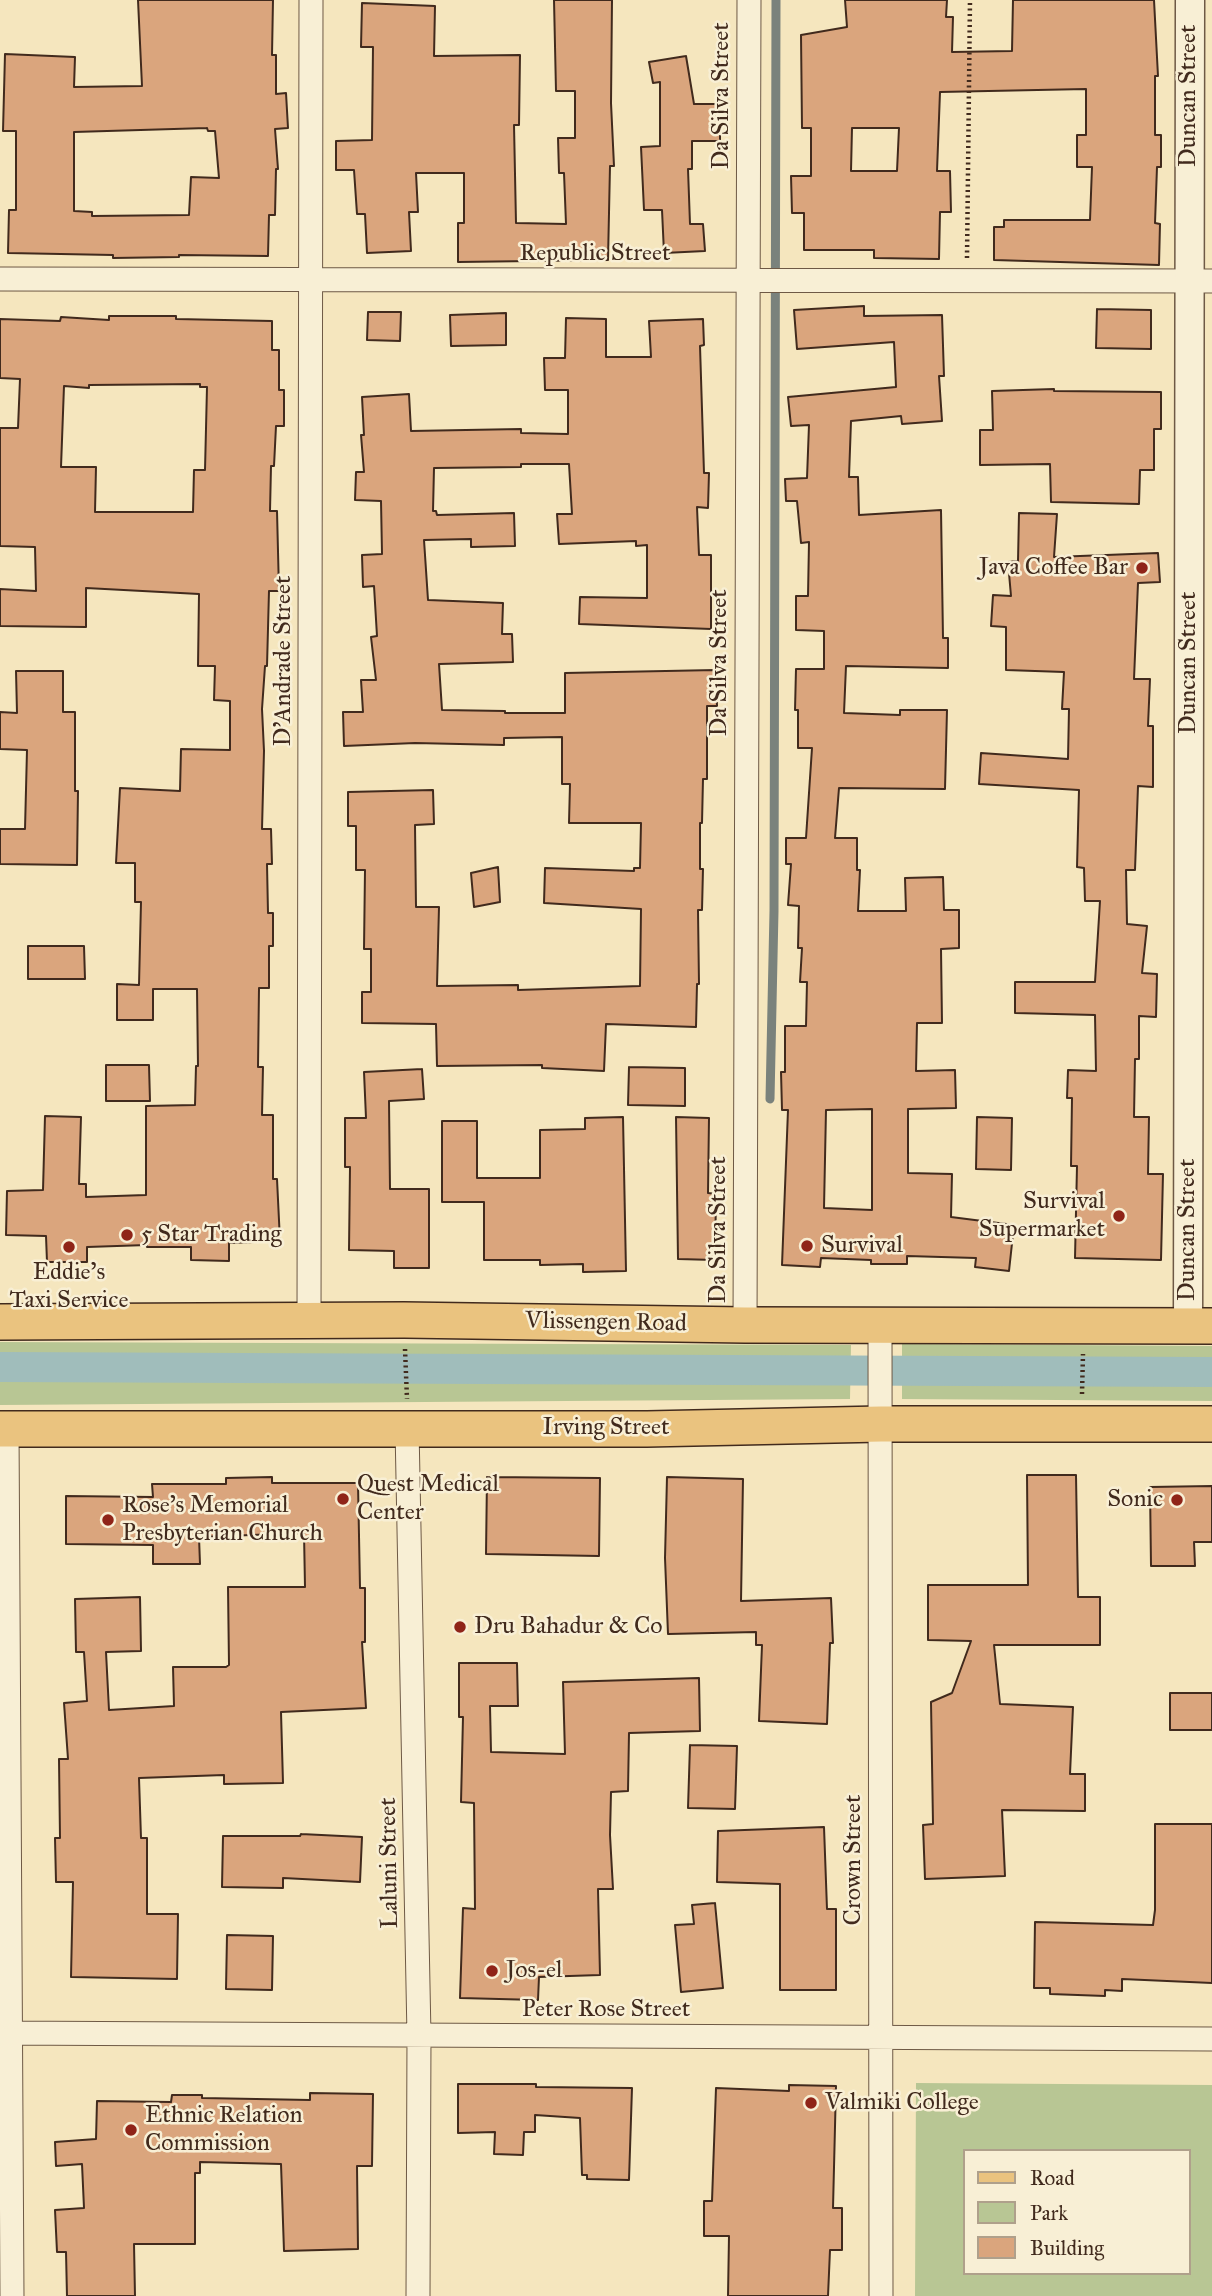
<!DOCTYPE html>
<html>
<head>
<meta charset="utf-8">
<style>
	body { margin:0 }
	#map { position:relative; width:1212px; height:2296px; overflow:hidden; background:#f5e6be; font-family:"IM FELL Great Primer",serif }
	canvas { display:block }
	.legend { position:absolute; left:963px; top:2149px; width:228px; height:126px; box-sizing:border-box; background:#f8efd5; border:2px solid #afa08b; margin:0; padding:9px 12px; list-style:none; font-size:21px; color:#412a1d }
	.legend li { display:flex; align-items:center; gap:14px; height:35px }
	.legend b { width:35px; border:2px solid #afa08b }
</style>
</head>
<body>
<div id="map">
<canvas width="1212" height="2296"></canvas>
<ul class="legend">
<li><b style="height:9px;background:#eac37f"></b>Road</li>
<li><b style="height:19px;background:#b8c694"></b>Park</li>
<li><b style="height:19px;background:#daa57d"></b>Building</li>
</ul>
</div>
<script>
const context = document.querySelector('canvas').getContext('2d');
context.lineJoin = 'round';
function paint(path, color) { context.fillStyle = color; context.fill(path, 'evenodd'); }
const shape = rows => new Path2D(rows.map(r => 'M' + r).join(''));
function strokePath(path, color, width, dash) { context.strokeStyle = color; context.lineWidth = width; context.lineCap = dash ? 'butt' : 'round'; context.setLineDash(dash || []); context.stroke(path); }
function label(font, color, halo, rows, align = 'center') {
  context.font = font + ' "IM FELL Great Primer",serif'; context.lineWidth = 5; context.setLineDash([]); context.textBaseline = 'middle'; context.strokeStyle = halo; context.fillStyle = color; for (const [text, x, y, turn = 0] of rows) {
    context.save(); context.translate(x, y); context.rotate((+turn || 0) * Math.PI / 180); context.textAlign = isNaN(turn) ? turn : align; if (halo) context.strokeText(text, 0, 0); context.fillText(text, 0, 0); context.restore();
  }
}
paint(shape([
	[0,1342,851,1345,850,1399,0,1405],
	[902,1344,1212,1346,1212,1401,902,1399],
	[916,2083,1212,2085,1212,2296,915,2296],
	[965,2151,1189,2151,1189,2273,965,2273]
]), '#b8c694');
strokePath(shape([
	[770,1099,774,911,776,0]
]), '#7a827c', 9);
strokePath(shape([
	[0,1367,1212,1372]
]), '#a0bdbb', 30);
const building = shape([
	[138,0,273,0,272,55,276,55,276,94,286,93,288,128,275,129,278,169,276,169,275,215,269,215,268,256,179,255,179,257,113,258,113,255,8,253,9,210,16,210,16,131,3,131,5,54,75,57,74,87,142,86,138,0],
	[207,128,208,131,215,131,219,178,191,177,189,215,92,216,92,212,74,211,74,132,207,128],
	[554,0,612,0,611,103,614,166,610,166,608,260,458,262,458,223,464,223,464,173,416,173,418,212,409,212,411,251,367,253,365,214,357,214,354,170,336,170,336,141,372,140,373,47,361,47,362,3,435,6,434,56,520,55,519,125,514,125,516,223,566,224,564,173,559,173,558,138,575,138,575,91,556,91,554,0],
	[845,0,947,0,946,17,953,17,952,52,1012,51,1013,0,1154,0,1158,76,1155,76,1155,135,1161,135,1161,167,1157,167,1155,223,1160,224,1159,265,994,260,994,227,1004,227,1004,220,1090,220,1092,167,1077,167,1077,135,1086,135,1086,89,940,92,937,171,950,171,951,212,940,212,939,259,874,258,874,250,804,250,804,213,792,213,791,176,811,176,811,128,802,128,801,35,847,27,845,0],
	[852,128,899,128,897,171,851,171,852,128],
	[686,56,694,104,720,104,720,141,692,141,692,169,688,169,690,224,703,224,705,251,664,253,662,210,644,210,641,147,660,146,660,82,653,83,649,62,686,56],
	[864,306,864,316,942,315,944,376,939,376,942,421,902,424,901,416,851,421,849,477,858,477,859,515,941,510,943,638,948,638,948,668,846,666,844,713,900,715,900,710,947,710,945,789,839,788,835,838,857,838,857,870,860,870,858,911,906,911,905,878,943,877,944,910,959,910,959,948,941,949,942,1023,917,1023,916,1071,955,1070,956,1108,908,1109,908,1173,952,1174,951,1217,1014,1225,1009,1271,975,1267,976,1258,907,1256,907,1264,871,1264,871,1260,821,1258,820,1267,782,1265,788,1110,782,1110,781,1072,785,1072,785,1026,806,1026,807,982,800,982,802,948,798,948,799,906,788,905,791,864,786,864,786,838,806,838,812,748,798,748,798,710,795,710,796,669,824,669,824,631,796,630,796,596,808,596,809,542,801,543,797,501,786,501,785,479,807,478,809,425,791,426,788,397,896,387,894,342,797,349,794,310,864,306],
	[872,1109,872,1210,824,1208,826,1110,872,1109],
	[1097,309,1151,310,1151,349,1096,348,1097,309],
	[368,312,401,312,400,341,367,340,368,312],
	[506,313,506,345,451,346,450,315,506,313],
	[109,316,176,316,176,319,272,321,272,350,279,350,279,390,284,390,284,426,276,426,274,466,271,466,270,511,277,511,279,591,269,591,267,666,265,666,262,709,264,751,262,829,271,829,272,864,267,864,268,913,273,913,273,946,269,946,269,988,259,988,258,1067,263,1067,262,1115,273,1115,273,1179,277,1179,280,1241,229,1243,229,1261,191,1260,191,1247,147,1247,147,1245,87,1247,87,1262,47,1262,46,1236,6,1235,7,1191,43,1190,45,1116,81,1117,79,1184,86,1184,86,1197,146,1195,146,1106,195,1105,196,1066,198,1066,197,989,153,989,153,1020,117,1020,117,984,139,985,141,902,135,902,135,863,116,863,120,788,180,791,181,749,230,750,230,701,214,700,215,666,198,666,199,594,86,588,86,627,0,626,0,589,36,591,35,547,0,546,0,428,18,428,20,379,0,378,0,319,60,321,61,317,109,320,109,316],
	[200,384,200,387,207,387,205,470,194,470,193,512,95,512,96,467,61,467,64,386,89,388,89,385,200,384],
	[566,318,606,319,606,357,651,357,649,321,703,319,704,345,700,346,704,473,709,473,708,508,697,507,699,555,711,555,711,629,579,624,580,597,647,598,647,545,636,546,636,541,559,544,557,514,572,514,569,464,521,464,521,467,434,468,433,511,436,511,437,515,514,513,515,546,471,547,471,539,424,540,428,600,503,603,502,634,512,634,513,662,439,664,442,710,505,711,505,713,565,713,565,673,716,670,717,706,707,706,707,779,703,779,702,823,700,823,700,869,703,869,702,910,698,910,699,984,697,984,696,1027,606,1024,604,1071,542,1068,542,1065,437,1066,436,1024,362,1023,362,992,371,992,371,949,364,949,365,870,356,870,356,826,348,826,348,792,433,790,434,824,415,825,416,907,439,907,437,986,518,985,518,990,640,986,641,909,544,903,545,868,634,871,634,868,640,868,641,823,569,823,570,784,562,784,562,737,504,738,504,745,415,743,344,746,343,712,363,712,361,680,376,680,371,637,377,636,374,586,363,587,362,555,382,554,381,501,355,500,356,472,364,472,361,435,364,435,362,397,409,394,411,431,521,429,521,433,568,434,568,390,545,390,544,358,565,358,566,318],
	[1054,389,1054,391,1161,392,1161,429,1154,429,1154,470,1140,470,1139,504,1051,502,1050,464,980,465,980,430,993,430,992,391,1054,389],
	[1019,513,1057,514,1054,557,1158,553,1160,582,1138,583,1134,679,1150,679,1148,726,1153,726,1153,787,1138,786,1135,870,1126,870,1127,924,1147,926,1142,973,1157,974,1156,1017,1139,1016,1139,1059,1135,1059,1134,1117,1149,1117,1148,1174,1163,1174,1161,1260,1075,1258,1077,1166,1071,1166,1072,1098,1067,1098,1068,1070,1096,1071,1095,1015,1015,1013,1015,982,1095,982,1100,901,1085,901,1084,868,1077,867,1079,790,979,784,981,753,1068,759,1069,709,1062,709,1064,672,1006,670,1006,627,991,626,993,595,1011,596,1008,562,1018,561,1019,513],
	[16,671,63,671,63,712,75,712,75,791,78,791,77,865,0,864,0,829,25,829,27,750,0,749,0,712,17,713,16,671],
	[498,867,500,902,474,907,471,873,498,867],
	[28,946,84,946,85,979,28,979,28,946],
	[106,1065,149,1065,150,1101,106,1101,106,1065],
	[629,1067,685,1068,685,1106,628,1105,629,1067],
	[422,1069,424,1099,389,1101,390,1189,429,1189,429,1268,394,1268,394,1251,349,1250,350,1167,345,1167,345,1118,366,1118,364,1072,422,1069],
	[623,1117,626,1271,583,1272,583,1264,540,1265,540,1260,484,1260,484,1202,442,1202,442,1121,477,1121,477,1178,540,1178,540,1130,585,1129,585,1118,623,1117],
	[676,1117,709,1118,708,1193,716,1194,715,1260,678,1259,676,1117],
	[977,1117,1012,1118,1011,1170,976,1169,977,1117],
	[1027,1475,1076,1475,1078,1597,1100,1597,1100,1645,994,1645,1000,1704,1073,1707,1070,1774,1085,1774,1085,1811,1002,1810,1005,1876,925,1879,923,1825,933,1824,931,1702,952,1693,971,1641,928,1640,928,1585,1028,1585,1027,1475],
	[272,1477,272,1483,358,1483,360,1588,365,1588,365,1642,362,1642,366,1708,281,1712,283,1783,224,1784,224,1775,139,1778,141,1838,147,1838,147,1914,178,1914,177,1979,71,1977,73,1882,56,1882,55,1838,60,1838,59,1759,68,1759,64,1703,87,1701,84,1652,76,1652,75,1599,140,1597,141,1651,106,1652,109,1710,174,1706,173,1667,226,1667,229,1665,228,1587,305,1587,304,1533,199,1537,200,1564,153,1564,153,1545,66,1544,66,1496,153,1497,152,1484,226,1484,226,1478,272,1477],
	[487,1477,600,1478,599,1556,486,1554,487,1477],
	[667,1477,743,1479,741,1601,831,1598,833,1643,830,1643,827,1724,759,1721,762,1645,756,1645,756,1632,668,1634,665,1558,667,1477],
	[1212,1486,1212,1542,1194,1542,1195,1566,1151,1566,1150,1487,1212,1486],
	[459,1663,517,1663,518,1706,490,1706,491,1752,565,1754,563,1682,699,1678,700,1731,629,1733,628,1791,611,1792,610,1835,613,1889,598,1889,600,1975,539,1977,538,2000,460,1998,463,1908,475,1909,474,1803,461,1802,463,1717,459,1717,459,1663],
	[1170,1693,1212,1693,1212,1730,1170,1730,1170,1693],
	[690,1745,737,1746,735,1809,688,1808,690,1745],
	[1155,1824,1212,1824,1212,1983,1122,1979,1122,1991,1105,1990,1105,1996,1050,1994,1050,1988,1034,1988,1035,1922,1153,1925,1155,1910,1155,1824],
	[824,1827,827,1909,836,1909,836,1990,780,1990,780,1884,717,1882,718,1831,824,1827],
	[301,1834,362,1837,360,1882,283,1878,283,1888,222,1887,223,1836,300,1836,301,1834],
	[715,1903,723,1988,681,1992,675,1925,694,1924,692,1905,715,1903],
	[227,1935,273,1936,272,1990,226,1989,227,1935],
	[458,2084,536,2084,536,2087,632,2088,629,2180,587,2179,587,2175,582,2175,580,2118,535,2115,535,2132,524,2132,523,2155,494,2154,495,2132,458,2133,458,2084],
	[789,2085,836,2086,833,2208,842,2208,842,2250,830,2250,828,2296,728,2296,729,2236,704,2236,704,2201,712,2201,716,2088,789,2091,789,2085],
	[310,2093,373,2094,372,2166,357,2166,358,2249,284,2251,281,2164,200,2162,200,2173,195,2173,195,2244,134,2244,135,2296,67,2296,66,2252,57,2252,55,2210,84,2208,82,2164,56,2166,55,2142,96,2139,97,2101,171,2102,172,2095,202,2095,202,2098,310,2100,310,2093]
]);
paint(building, '#daa57d');
strokePath(building, '#412a1d', 2);
const minor = shape([
	[0,279,1212,281],
	[309,1321,311,0],
	[880,1324,881,2296],
	[745,1325,749,0],
	[407,1428,419,2036,418,2296],
	[7,1429,12,2296],
	[0,2033,1212,2039]
]);
const tertiary = shape([
	[1188,1326,1190,0]
]);
const primary = shape([
	[0,1322,404,1320,745,1325,1212,1326],
	[0,1429,647,1429,881,1424,1212,1424]
]);
strokePath(minor, '#6e5945', 25);
strokePath(tertiary, '#6e5945', 31);
strokePath(primary, '#412a1d', 38);
strokePath(shape([
	[967,258,970,0],
	[405,1349,407,1399],
	[1082,1394,1083,1354]
]), '#412a1d', 4.5, [2, 3.5]);
strokePath(minor, '#f8efd5', 23);
strokePath(tertiary, '#f8efd5', 28);
strokePath(primary, '#eac37f', 35);
for (const [x, y, r, color] of [
	[1142,568,7,"#8f2418"],
	[1119,1216,7,"#8f2418"],
	[127,1235,7,"#8f2418"],
	[807,1246,7,"#8f2418"],
	[69,1247,7,"#8f2418"],
	[343,1499,7,"#8f2418"],
	[1177,1500,7,"#8f2418"],
	[108,1520,7,"#8f2418"],
	[460,1627,7,"#8f2418"],
	[492,1971,7,"#8f2418"],
	[811,2103,7,"#8f2418"],
	[131,2130,7,"#8f2418"]
]) { const dot = new Path2D(); dot.arc(x, y, r, 0, 2 * Math.PI); context.fillStyle = color; context.fill(dot); strokePath(dot, '#f8efd5', 2.5); }
label('24px', '#412a1d', '#f8efd5', [
	["Da Silva Street",722,96,-90],
	["Duncan Street",1189,96,-90],
	["Republic Street",595,254],
	["D'Andrade Street",284,661,-90],
	["Da Silva Street",720,663,-90],
	["Duncan Street",1189,663,-90],
	["Da Silva Street",719,1230,-90],
	["Duncan Street",1188,1230,-90],
	["Vlissengen Road",606,1323,1],
	["Irving Street",606,1428],
	["Crown Street",854,1860,-90],
	["Laluni Street",390,1863,-91],
	["Peter Rose Street",606,2010]
]);
label('24px', '#412a1d', '#f8efd5', [
	["Java Coffee Bar",1128,568,"right"],
	["Survival",1105,1202,"right"],
	["Supermarket",1105,1230,"right"],
	["5 Star Trading",141,1235],
	["Survival",821,1246],
	["Eddie's",69,1273,"center"],
	["Taxi Service",69,1301,"center"],
	["Quest Medical",357,1485],
	["Center",357,1513],
	["Sonic",1163,1500,"right"],
	["Rose's Memorial",122,1506],
	["Presbyterian Church",122,1534],
	["Dru Bahadur & Co",474,1627],
	["Jos-el",506,1971],
	["Valmiki College",825,2103],
	["Ethnic Relation",145,2116],
	["Commission",145,2144]
], 'left');
</script>
</body>
</html>
